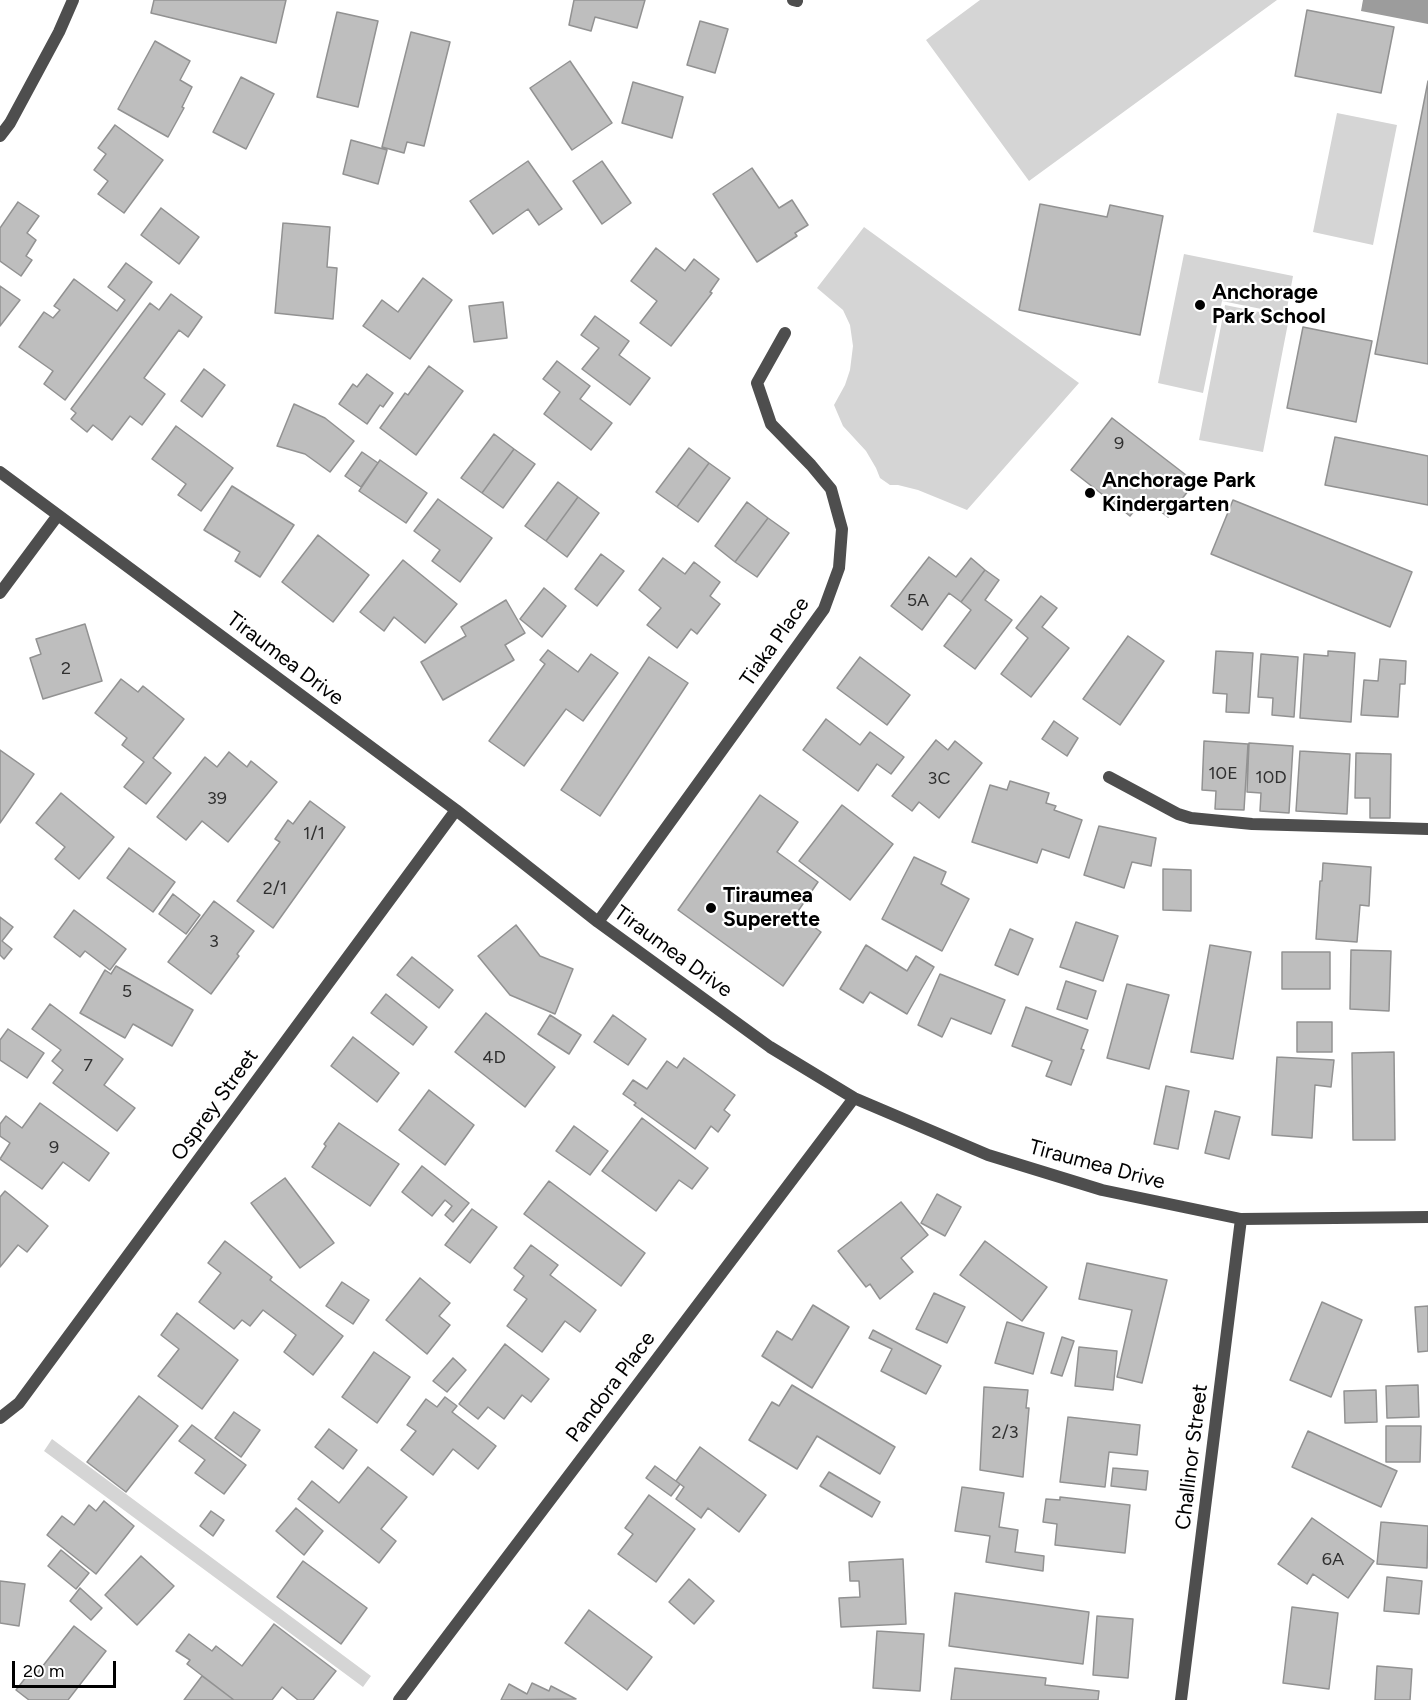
<!DOCTYPE html>
<html>
<head>
<meta charset="utf-8">
<style>
	body { margin:0 }
	#map { position:relative; width:1428px; height:1700px; overflow:hidden; background:#fff; font-family:Figtree,sans-serif }
	canvas { display:block }
	.scale { position:absolute; left:12px; top:1661px; width:104px; height:27px; box-sizing:border-box; border:3px solid #000; border-top:0; padding-left:8px; font-size:18px; line-height:21px; white-space:nowrap; color:#000; -webkit-text-stroke:4px #fff; paint-order:stroke }
</style>
</head>
<body>
<div id="map">
<canvas width="1428" height="1700"></canvas>
<div class="scale">20 m</div>
</div>
<script>
const context = document.querySelector('canvas').getContext('2d');
context.lineJoin = 'round';
function paint(path, color) { context.fillStyle = color; context.fill(path, 'evenodd'); }
const shape = rows => new Path2D(rows.map(r => 'M' + r).join(''));
function strokePath(path, color, width, dash) { context.strokeStyle = color; context.lineWidth = width; context.lineCap = dash ? 'butt' : 'round'; context.setLineDash(dash || []); context.stroke(path); }
function label(font, color, halo, rows, align = 'center') {
  context.font = font + ' Figtree,sans-serif'; context.lineWidth = 4.5; context.setLineDash([]); context.textBaseline = 'middle'; context.strokeStyle = halo; context.fillStyle = color; for (const [text, x, y, turn = 0] of rows) {
    context.save(); context.translate(x, y); context.rotate((+turn || 0) * Math.PI / 180); context.textAlign = isNaN(turn) ? turn : align; if (halo) context.strokeText(text, 0, 0); context.fillText(text, 0, 0); context.restore();
  }
}
paint(shape([
	[980,0,1277,0,1029,181,926,40],
	[1337,113,1397,125,1373,245,1313,232],
	[864,227,1079,383,967,510,918,490,898,485,890,485,880,478,876,468,866,451,843,426,834,405,845,385,850,370,853,346,850,325,843,310,817,288],
	[1184,254,1293,276,1286,314,1222,301,1203,393,1158,383],
	[1225,305,1289,318,1263,452,1199,440],
	[52,1439,371,1676,363,1687,44,1451]
]), '#d5d5d5');
paint(shape([
	[1363,0,1428,0,1428,24,1361,11]
]), '#9c9c9c');
const building = shape([
	[154,0,286,0,276,43,151,13,154,0],
	[574,0,645,0,637,28,595,17,591,31,569,25,574,0],
	[1307,10,1394,27,1381,93,1295,76,1307,10],
	[337,12,378,21,358,107,317,97,337,12],
	[700,21,728,29,715,73,687,65,700,21],
	[411,32,450,42,424,146,407,142,404,153,382,147,411,32],
	[155,41,190,61,180,80,192,87,182,107,184,108,168,137,118,109,155,41],
	[570,61,612,123,572,150,530,88,570,61],
	[241,77,274,94,246,149,213,132,241,77],
	[1428,81,1428,364,1375,354,1428,81],
	[633,82,683,97,672,138,622,123,633,82],
	[115,125,163,160,124,213,98,194,108,181,94,170,106,154,98,148,115,125],
	[351,140,387,150,378,184,343,174,351,140],
	[528,161,562,209,539,225,528,209,493,234,470,201,528,161],
	[602,161,631,203,602,224,573,181,602,161],
	[752,168,779,208,792,200,808,225,795,233,797,236,757,262,713,194,752,168],
	[18,202,39,216,27,233,36,240,26,256,32,260,21,276,0,261,0,228,18,202],
	[1040,204,1107,217,1110,205,1163,216,1140,335,1019,310,1040,204],
	[161,208,199,237,179,264,141,235,161,208],
	[283,223,330,227,327,267,337,268,333,319,275,313,283,223],
	[656,248,685,271,694,259,719,279,710,292,712,293,671,346,640,323,657,301,631,281,656,248],
	[126,263,152,282,65,400,44,384,53,371,19,347,44,312,53,318,60,310,54,306,74,279,117,311,125,300,108,287,126,263],
	[423,278,452,300,410,359,363,326,382,300,398,312,423,278],
	[0,286,20,300,0,326,0,286],
	[171,294,202,317,188,337,179,330,144,378,165,394,142,425,130,416,112,440,93,425,87,432,71,419,76,413,71,409,150,303,159,310,171,294],
	[503,302,507,338,474,342,469,306,503,302],
	[595,316,629,341,619,355,650,378,630,405,582,369,599,348,581,335,595,316],
	[1303,327,1372,341,1356,422,1287,408,1303,327],
	[557,361,590,386,580,399,612,423,591,450,544,414,560,392,543,379,557,361],
	[429,366,463,391,416,455,380,428,405,393,408,395,429,366],
	[204,369,225,385,202,417,181,401,204,369],
	[367,374,393,393,383,407,380,405,367,424,339,404,353,384,357,387,367,374],
	[294,404,325,418,354,441,330,472,305,454,277,446,294,404],
	[1112,418,1195,482,1168,517,1144,499,1130,516,1071,470,1112,418],
	[176,426,233,468,201,511,178,495,186,484,152,459,176,426],
	[494,434,514,449,482,493,461,478,494,434],
	[1335,437,1428,456,1428,505,1325,485,1335,437],
	[689,448,709,463,677,507,656,492,689,448],
	[514,449,535,464,503,508,482,493,514,449],
	[362,452,378,463,361,487,345,476,362,452],
	[380,460,427,493,406,523,359,491,380,460],
	[709,463,730,478,698,522,677,507,709,463],
	[558,482,578,497,546,541,525,526,558,482],
	[232,486,294,525,260,577,235,561,240,552,204,530,232,486],
	[578,497,599,513,567,557,546,541,578,497],
	[438,499,492,538,460,582,432,561,440,550,414,531,438,499],
	[1233,500,1412,572,1390,627,1211,554,1233,500],
	[747,502,768,518,735,562,715,546,747,502],
	[768,518,789,533,757,577,735,562,768,518],
	[318,535,369,575,333,622,282,582,318,535],
	[601,554,624,571,597,606,575,589,601,554],
	[929,557,956,577,971,558,985,570,961,602,949,593,922,630,891,606,929,557],
	[663,558,685,574,694,562,720,582,710,596,720,604,697,634,691,629,677,648,647,625,661,608,639,590,663,558],
	[403,560,457,604,425,643,394,617,384,631,360,612,403,560],
	[985,570,999,580,985,600,1012,620,975,669,944,646,971,610,961,602,985,570],
	[544,588,566,606,542,637,520,619,544,588],
	[1041,596,1057,608,1042,627,1069,648,1031,697,1001,674,1028,638,1016,628,1041,596],
	[506,600,525,633,505,645,514,660,443,700,421,662,466,636,461,627,506,600],
	[85,624,102,681,43,699,30,658,41,654,36,639,85,624],
	[1128,636,1164,661,1120,725,1083,699,1128,636],
	[548,650,578,672,591,654,618,673,583,721,566,709,524,766,489,741,545,664,540,660,548,650],
	[1216,651,1253,653,1249,713,1226,712,1227,694,1213,693,1216,651],
	[1328,651,1355,653,1351,722,1300,718,1304,654,1328,656,1328,651],
	[1261,654,1298,657,1294,717,1272,715,1273,698,1258,697,1261,654],
	[649,657,688,683,600,816,561,790,649,657],
	[860,657,910,695,887,725,837,688,860,657],
	[1380,659,1406,661,1405,684,1400,684,1398,717,1361,715,1364,680,1378,681,1380,659],
	[121,679,138,692,143,686,184,719,153,758,171,773,146,804,124,787,144,762,122,745,127,738,95,713,121,679],
	[826,719,860,745,870,732,904,757,891,774,877,764,858,791,803,750,826,719],
	[1054,721,1078,738,1067,756,1042,739,1054,721],
	[936,740,948,750,955,741,982,763,939,818,919,802,912,811,892,796,936,740],
	[1204,741,1248,744,1244,810,1215,809,1216,791,1202,790,1204,741],
	[1249,743,1293,746,1289,813,1260,811,1261,793,1247,792,1249,743],
	[0,750,34,774,0,823,0,750],
	[1300,751,1350,754,1347,814,1296,811,1300,751],
	[229,752,247,767,251,761,277,782,228,842,202,821,186,840,157,817,205,757,217,767,229,752],
	[1356,753,1391,754,1390,818,1370,818,1370,798,1355,798,1356,753],
	[1010,781,1049,793,1046,803,1056,806,1054,810,1082,820,1069,858,1042,849,1037,863,972,842,990,785,1007,790,1010,781],
	[61,793,114,837,79,879,55,859,65,847,36,823,61,793],
	[760,795,798,822,777,852,818,882,796,914,821,932,783,986,678,910,760,795],
	[310,801,345,827,273,928,237,901,280,842,275,839,288,820,293,824,310,801],
	[842,805,893,844,850,900,799,861,842,805],
	[1099,826,1156,838,1151,866,1132,862,1124,888,1084,875,1099,826],
	[129,848,175,882,153,912,107,878,129,848],
	[914,857,946,872,941,884,969,899,942,951,882,919,914,857],
	[1323,863,1371,867,1369,906,1360,905,1357,942,1316,939,1320,881,1322,881,1323,863],
	[1163,869,1191,870,1191,911,1163,910,1163,869],
	[173,894,200,915,186,934,159,914,173,894],
	[214,901,254,931,237,954,239,956,211,994,168,962,214,901],
	[74,910,126,949,110,970,85,951,80,957,54,937,74,910],
	[0,917,13,927,2,941,12,949,4,959,0,955,0,917],
	[1076,922,1118,936,1103,981,1060,967,1076,922],
	[516,925,540,956,573,969,555,1014,510,995,478,956,516,925],
	[1010,929,1033,939,1018,975,995,965,1010,929],
	[866,945,907,971,916,956,934,967,907,1014,870,992,863,1003,840,989,866,945],
	[1210,945,1251,952,1233,1059,1191,1052,1210,945],
	[1351,950,1391,951,1389,1011,1350,1009,1351,950],
	[1282,952,1330,952,1330,989,1282,989,1282,952],
	[412,957,453,990,439,1008,397,975,412,957],
	[116,966,193,1010,172,1046,133,1024,125,1038,80,1013,105,970,111,974,116,966],
	[940,974,1005,1000,991,1034,951,1018,942,1037,918,1025,940,974],
	[1066,981,1096,991,1087,1019,1057,1009,1066,981],
	[1127,984,1169,995,1149,1069,1107,1058,1127,984],
	[386,994,427,1027,413,1045,371,1013,386,994],
	[50,1004,123,1059,104,1085,135,1108,117,1131,53,1083,63,1070,52,1061,61,1050,32,1029,50,1004],
	[1026,1007,1088,1030,1081,1049,1084,1050,1071,1085,1046,1076,1052,1061,1012,1046,1026,1007],
	[486,1013,555,1067,525,1107,455,1052,486,1013],
	[550,1015,581,1035,569,1054,538,1034,550,1015],
	[613,1015,646,1039,628,1065,594,1042,613,1015],
	[1297,1022,1332,1022,1332,1052,1297,1052,1297,1022],
	[8,1029,44,1053,27,1078,0,1060,0,1040,8,1029],
	[353,1037,399,1073,377,1102,331,1066,353,1037],
	[1394,1052,1395,1140,1353,1140,1352,1053,1394,1052],
	[1277,1057,1334,1060,1331,1087,1315,1085,1312,1138,1272,1135,1277,1057],
	[684,1058,735,1095,724,1110,730,1115,718,1132,711,1126,695,1149,634,1105,636,1103,623,1094,633,1080,647,1089,667,1061,677,1068,684,1058],
	[1166,1086,1189,1091,1178,1149,1154,1144,1166,1086],
	[429,1090,474,1125,445,1165,399,1130,429,1090],
	[40,1103,109,1153,89,1181,63,1162,42,1189,0,1159,10,1143,0,1136,0,1124,6,1116,22,1128,40,1103],
	[1215,1111,1240,1117,1229,1159,1205,1153,1215,1111],
	[642,1118,708,1168,692,1189,679,1180,656,1211,602,1171,642,1118],
	[339,1123,399,1164,370,1206,312,1167,326,1146,324,1144,339,1123],
	[574,1126,608,1151,590,1175,556,1151,574,1126],
	[422,1166,469,1203,453,1222,445,1215,452,1206,445,1200,432,1216,402,1192,422,1166],
	[285,1178,334,1243,300,1268,251,1203,285,1178],
	[549,1181,645,1253,621,1286,524,1214,549,1181],
	[5,1191,48,1226,27,1252,18,1245,0,1267,0,1197,5,1191],
	[937,1194,961,1207,945,1236,921,1223,937,1194],
	[901,1202,928,1235,901,1258,913,1272,880,1299,870,1284,866,1287,838,1251,901,1202],
	[472,1209,497,1227,470,1263,445,1245,472,1209],
	[225,1241,272,1277,270,1280,343,1336,313,1375,284,1352,296,1335,263,1310,250,1326,242,1320,234,1329,199,1302,221,1273,208,1263,225,1241],
	[985,1241,1047,1287,1022,1321,960,1275,985,1241],
	[531,1245,558,1265,550,1275,596,1310,580,1332,565,1321,542,1352,507,1326,527,1299,514,1290,524,1276,514,1268,531,1245],
	[1087,1263,1167,1280,1142,1383,1117,1377,1132,1310,1079,1299,1087,1263],
	[420,1278,450,1303,439,1316,450,1325,427,1354,386,1320,420,1278],
	[342,1282,369,1300,353,1324,326,1306,342,1282],
	[934,1293,965,1307,947,1343,916,1329,934,1293],
	[1322,1302,1362,1320,1331,1397,1290,1380,1322,1302],
	[813,1305,849,1327,812,1388,762,1356,777,1331,792,1340,813,1305],
	[1428,1306,1428,1351,1418,1352,1415,1307,1428,1306],
	[177,1313,238,1360,202,1409,158,1376,179,1349,161,1335,177,1313],
	[1007,1322,1044,1333,1033,1374,995,1363,1007,1322],
	[873,1330,941,1366,926,1394,881,1371,892,1349,869,1338,873,1330],
	[1062,1337,1074,1341,1062,1376,1051,1373,1062,1337],
	[505,1344,549,1379,531,1402,522,1395,504,1419,488,1407,478,1419,459,1404,505,1344],
	[1079,1347,1117,1351,1113,1390,1075,1386,1079,1347],
	[374,1352,410,1377,377,1423,342,1397,374,1352],
	[453,1358,466,1370,447,1392,433,1381,453,1358],
	[792,1385,895,1447,880,1474,817,1436,797,1469,749,1440,772,1402,779,1406,792,1385],
	[1418,1385,1419,1417,1387,1418,1386,1386,1418,1385],
	[984,1387,1028,1390,1026,1408,1029,1408,1023,1477,980,1470,984,1387],
	[1376,1390,1377,1422,1345,1423,1344,1391,1376,1390],
	[139,1396,178,1426,126,1492,87,1462,139,1396],
	[445,1397,457,1406,452,1412,496,1446,478,1469,453,1449,433,1475,401,1450,416,1431,407,1425,426,1399,437,1407,445,1397],
	[234,1412,260,1430,241,1457,215,1438,234,1412],
	[1068,1417,1140,1425,1137,1455,1109,1452,1105,1487,1060,1482,1068,1417],
	[192,1425,246,1465,224,1494,195,1473,205,1460,179,1441,192,1425],
	[1386,1426,1421,1426,1420,1462,1386,1462,1386,1426],
	[329,1429,357,1450,343,1469,315,1447,329,1429],
	[1308,1431,1397,1471,1381,1507,1292,1467,1308,1431],
	[700,1447,766,1495,739,1532,708,1508,701,1518,676,1499,684,1487,676,1481,700,1447],
	[655,1466,680,1484,671,1496,646,1478,655,1466],
	[368,1467,407,1497,381,1529,396,1541,379,1563,298,1499,312,1481,339,1503,368,1467],
	[1113,1468,1148,1471,1146,1490,1111,1486,1113,1468],
	[829,1472,880,1502,872,1517,820,1486,829,1472],
	[962,1487,1004,1493,999,1527,1018,1530,1015,1552,1044,1556,1043,1571,986,1562,990,1536,955,1531,962,1487],
	[649,1495,695,1529,656,1582,618,1554,633,1534,625,1528,649,1495],
	[1060,1497,1130,1505,1125,1553,1055,1545,1057,1524,1043,1522,1046,1499,1060,1500,1060,1497],
	[104,1501,134,1526,96,1574,47,1535,62,1516,74,1525,89,1505,96,1511,104,1501],
	[296,1508,323,1531,304,1555,276,1531,296,1508],
	[211,1511,224,1520,213,1536,200,1526,211,1511],
	[1312,1518,1374,1561,1348,1598,1313,1574,1307,1584,1278,1564,1312,1518],
	[1381,1522,1428,1526,1427,1568,1377,1564,1381,1522],
	[61,1550,89,1573,76,1589,48,1566,61,1550],
	[141,1556,174,1586,137,1625,105,1595,141,1556],
	[903,1559,906,1624,841,1627,839,1598,860,1597,859,1581,850,1581,849,1562,903,1559],
	[303,1561,367,1608,341,1644,277,1597,303,1561],
	[1387,1577,1422,1581,1419,1614,1384,1611,1387,1577],
	[689,1579,714,1601,694,1624,669,1602,689,1579],
	[0,1581,25,1584,19,1626,0,1623,0,1581],
	[80,1588,102,1608,91,1620,70,1601,80,1588],
	[955,1593,1089,1612,1083,1664,949,1646,955,1593],
	[1292,1607,1338,1613,1329,1689,1283,1683,1292,1607],
	[589,1610,652,1657,627,1690,565,1643,589,1610],
	[1097,1616,1133,1619,1128,1678,1093,1675,1097,1616],
	[274,1624,336,1671,313,1700,298,1700,282,1687,272,1700,234,1700,187,1664,190,1660,176,1651,189,1634,212,1651,216,1646,242,1666,274,1624],
	[74,1626,106,1651,68,1700,29,1700,16,1690,30,1672,35,1676,74,1626],
	[877,1631,924,1634,920,1691,873,1688,877,1631],
	[1377,1666,1412,1669,1410,1700,1375,1700,1377,1666],
	[955,1668,1046,1678,1045,1685,1099,1691,1098,1700,951,1700,955,1668],
	[202,1676,234,1700,184,1700,202,1676],
	[532,1683,549,1691,551,1686,576,1699,501,1700,509,1684,527,1694,532,1683]
]);
paint(building, '#bebebe');
strokePath(building, '#929292', 1.5);
strokePath(shape([
	[793,0,797,1],
	[1109,777,1178,814,1191,818,1252,824,1428,829]
]), '#4e4e4e', 12);
strokePath(shape([
	[0,136,10,123,59,32,73,0],
	[0,472,456,810,598,922,770,1047,854,1098,988,1155,1102,1190,1241,1219,1428,1217],
	[0,593,58,515],
	[598,922,824,609,839,568,842,529,831,489,811,465,771,424,757,383,785,333],
	[0,1418,19,1403,456,810],
	[399,1700,854,1098],
	[1181,1700,1241,1219]
]), '#4e4e4e', 12);
for (const [x, y, r, color] of [
	[1200,305,6,"#000"],
	[1090,493,6,"#000"],
	[711,908,6,"#000"]
]) { const dot = new Path2D(); dot.arc(x, y, r, 0, 2 * Math.PI); context.fillStyle = color; context.fill(dot); strokePath(dot, '#fff', 2); }
label('18px', '#303030', null, [
	["9",1119,444],
	["5A",918,601],
	["2",66,669],
	["10E",1223,774],
	["10D",1271,778],
	["3C",939,779],
	["39",217,799],
	["1/1",314,834],
	["2/1",275,889],
	["3",214,942],
	["5",127,992],
	["4D",494,1058],
	["7",88,1066],
	["9",54,1148],
	["2/3",1005,1433],
	["6A",1333,1560]
]);
label('bold 21px', '#000', '#fff', [
	["Anchorage",1212,293],
	["Park School",1212,317],
	["Anchorage Park",1102,481],
	["Kindergarten",1102,505],
	["Tiraumea",723,896],
	["Superette",723,920]
], 'left');
label('21px', '#000', '#fff', [
	["Tiaka Place",775,642,-55],
	["Tiraumea Drive",285,659,37],
	["Tiraumea Drive",673,952,36],
	["Osprey Street",215,1105,-54],
	["Tiraumea Drive",1097,1165,15],
	["Pandora Place",611,1387,-53],
	["Challinor Street",1192,1457,-83]
]);
</script>
</body>
</html>
